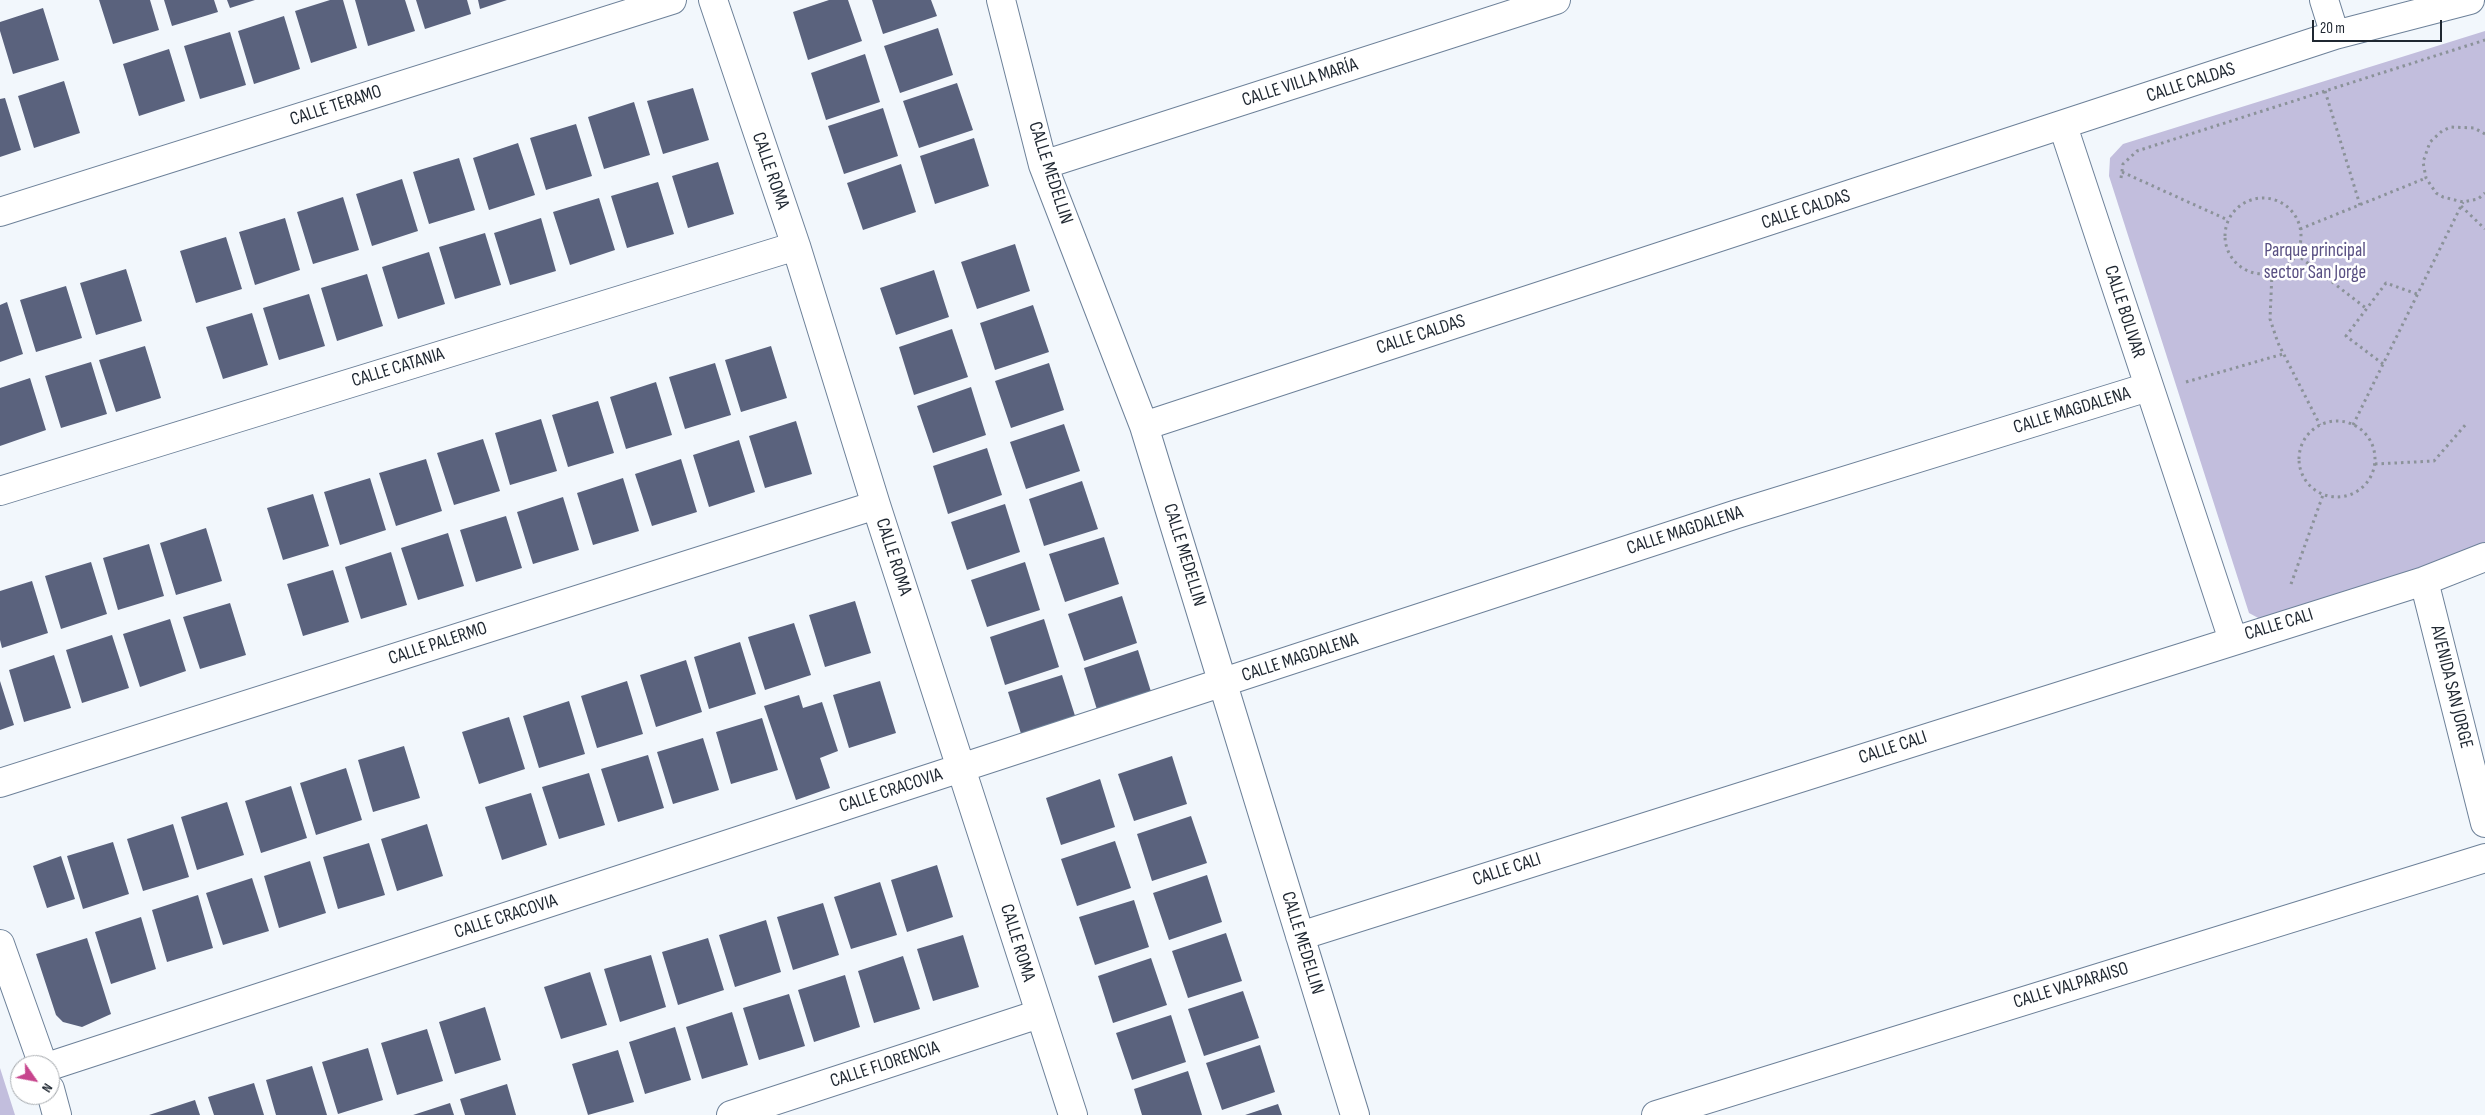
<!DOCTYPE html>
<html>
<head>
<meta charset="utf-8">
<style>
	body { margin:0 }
	#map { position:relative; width:2485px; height:1115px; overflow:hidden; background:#f2f7fc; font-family:"Sofia Sans Condensed",sans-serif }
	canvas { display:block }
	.north { position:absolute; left:10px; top:1055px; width:50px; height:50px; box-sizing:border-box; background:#fff; border:1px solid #a5a9ad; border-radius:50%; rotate:123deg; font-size:14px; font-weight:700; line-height:20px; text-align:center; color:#1f2731 }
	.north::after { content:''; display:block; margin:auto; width:18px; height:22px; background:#c7458d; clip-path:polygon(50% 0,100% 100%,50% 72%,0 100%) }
	.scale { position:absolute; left:2312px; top:20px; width:130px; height:22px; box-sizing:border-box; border:2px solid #1f2731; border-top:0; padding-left:6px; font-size:15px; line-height:18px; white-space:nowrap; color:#1f2731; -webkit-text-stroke:4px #fff; paint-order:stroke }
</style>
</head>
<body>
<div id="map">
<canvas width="2485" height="1115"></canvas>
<div class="north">N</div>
<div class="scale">20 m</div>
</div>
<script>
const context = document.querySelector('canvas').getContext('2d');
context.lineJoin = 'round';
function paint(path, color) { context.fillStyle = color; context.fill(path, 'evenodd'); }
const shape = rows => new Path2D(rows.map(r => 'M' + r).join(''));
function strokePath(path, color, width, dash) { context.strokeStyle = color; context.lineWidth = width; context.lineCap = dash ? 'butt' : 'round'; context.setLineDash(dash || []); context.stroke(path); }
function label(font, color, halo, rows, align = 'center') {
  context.font = font + ' "Sofia Sans Condensed",sans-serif'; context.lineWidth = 5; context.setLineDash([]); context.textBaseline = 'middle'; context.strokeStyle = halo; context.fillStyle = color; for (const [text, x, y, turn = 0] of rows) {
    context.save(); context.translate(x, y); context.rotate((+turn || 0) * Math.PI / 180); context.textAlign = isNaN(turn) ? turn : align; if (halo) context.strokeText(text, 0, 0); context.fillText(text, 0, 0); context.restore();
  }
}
paint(shape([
	[2485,31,2485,555,2262,620,2249,613,2109,176,2110,158,2123,144],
	[0,1068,15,1115,0,1115]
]), '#c2bedd');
paint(shape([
	[99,0,150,0,159,30,113,44],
	[164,0,214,0,218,12,172,26],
	[227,0,255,0,230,8],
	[330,0,343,0,357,48,311,63,295,11],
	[355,0,405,0,415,31,368,46],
	[416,0,467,0,471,14,425,29],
	[478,0,507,0,480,9],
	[829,0,848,0,862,41,808,60,793,12],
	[872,0,931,0,937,16,883,34],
	[43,8,59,60,13,74,0,31,0,22],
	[284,16,300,69,254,84,238,31],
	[938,28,953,75,900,93,884,46],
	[230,32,246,85,200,99,184,46],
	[169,49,185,101,139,116,123,64],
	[865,54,880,102,826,120,811,73],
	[64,81,80,133,34,148,18,96],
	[957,83,973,130,919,148,903,101],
	[693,88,709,140,663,154,647,101],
	[5,98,21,150,0,157,0,99],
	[634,102,650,155,604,169,588,117],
	[883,108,898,156,844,174,828,126],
	[576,124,592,176,546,190,530,138],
	[974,138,989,186,935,204,920,156],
	[518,143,535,195,489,210,473,158],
	[459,158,475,210,429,224,413,172],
	[718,162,734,214,688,228,672,176],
	[901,164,916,212,863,230,847,183],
	[402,179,418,231,372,246,356,194],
	[658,182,674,234,627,248,611,196],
	[343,197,359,250,313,264,297,212],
	[599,198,615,250,570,265,553,212],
	[285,218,300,270,255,285,239,232],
	[541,218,556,271,510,285,494,233],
	[485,233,501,285,455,299,439,247],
	[226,237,242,289,196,303,180,251],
	[1015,244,1030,291,977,309,961,262],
	[429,252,445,304,398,319,382,267],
	[126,269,142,321,96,335,80,283],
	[934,270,949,317,896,335,880,288],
	[367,274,383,326,337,341,321,288],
	[66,286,82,338,36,352,20,300],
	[309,294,325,346,279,360,263,308],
	[7,302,23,354,0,362,0,305],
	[1033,305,1049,352,995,370,980,323],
	[252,313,268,365,223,379,206,327],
	[952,329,968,377,914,395,899,347],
	[145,346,161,398,116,412,99,360],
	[771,346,787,398,741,412,725,360],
	[91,362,107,414,61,428,45,376],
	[715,363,731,415,685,429,669,377],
	[1049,363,1064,410,1011,428,995,381],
	[30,378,46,430,0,446,0,388],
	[656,382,672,435,626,449,610,397],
	[971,387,986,435,933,453,917,406],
	[598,401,614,453,568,467,552,415],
	[541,419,557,471,510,485,495,433],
	[796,421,812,474,765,488,749,436],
	[1064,424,1080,471,1026,489,1010,442],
	[483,439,500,491,454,505,437,453],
	[739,440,755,492,709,507,693,455],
	[987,448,1002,495,948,514,933,466],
	[426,459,442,511,396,526,379,473],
	[681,459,697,512,652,526,635,474],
	[370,478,386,530,340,545,324,492],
	[623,478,639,531,593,545,577,493],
	[1082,481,1098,529,1044,546,1029,499],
	[313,494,329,546,283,560,267,508],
	[563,497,579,550,533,564,517,512],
	[1005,504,1020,552,967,570,951,522],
	[506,516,522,568,476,582,460,530],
	[206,528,222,581,176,595,160,543],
	[448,533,464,586,418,600,401,548],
	[1104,537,1119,584,1065,602,1049,554],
	[149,544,164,596,118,610,103,558],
	[391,552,407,605,361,619,345,567],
	[91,562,107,614,61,629,45,576],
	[1025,562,1040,610,987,627,971,580],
	[333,570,349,622,303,636,287,584],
	[32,581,48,633,2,648,0,640,0,591],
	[1122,596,1137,643,1084,661,1068,614],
	[855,601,871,653,825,667,809,615],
	[230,603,246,655,200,669,183,617],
	[170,619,186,671,140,687,123,634],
	[1044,619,1059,667,1005,685,990,637],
	[794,623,811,675,765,690,748,637],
	[112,635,129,688,82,703,66,650],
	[740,642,756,694,709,709,694,657],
	[1138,650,1153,698,1099,716,1084,668],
	[54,655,71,708,24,722,9,670],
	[686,660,702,712,656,727,640,675],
	[1062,675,1077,722,1023,740,1008,692],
	[0,681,14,725,0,730],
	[627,681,643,734,597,748,581,696],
	[880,681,896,733,849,748,833,695],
	[799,695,803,708,822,702,838,751,820,758,830,788,796,800,764,706],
	[569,701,585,754,539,768,523,716],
	[509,717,525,769,479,784,462,732],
	[762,718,778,770,731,784,716,732],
	[703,738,719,790,673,804,657,752],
	[404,746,420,798,373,812,358,760],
	[648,755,664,808,618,822,601,769],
	[1172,756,1187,804,1134,821,1118,774],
	[346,768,362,820,316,835,300,783],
	[589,773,605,825,559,839,542,787],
	[1100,779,1115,827,1061,845,1046,798],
	[291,786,307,838,261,853,245,801],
	[531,793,547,845,502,860,485,807],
	[227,802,244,855,197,870,181,817],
	[1191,816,1207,863,1152,881,1137,834],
	[173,824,189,877,143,891,127,839],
	[427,824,443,876,397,891,381,839],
	[1115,841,1131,888,1077,906,1061,859],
	[113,842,129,894,83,909,67,856],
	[369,843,385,895,338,909,323,857],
	[61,856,75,899,47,908,33,866],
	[310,861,326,913,279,928,264,876],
	[937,865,953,917,907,932,891,880],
	[1207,875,1222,922,1169,940,1153,893],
	[252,878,269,931,223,945,206,893],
	[880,882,897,935,851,949,834,897],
	[198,895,213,948,167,962,152,910],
	[1134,900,1149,947,1095,965,1079,917],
	[823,903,839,955,793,970,777,917],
	[141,917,156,969,111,984,95,932],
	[766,920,781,972,735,987,719,935],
	[1226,933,1242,981,1188,998,1172,951],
	[963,935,979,987,933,1001,917,949],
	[87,938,111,1014,82,1027,63,1022,56,1015,36,954],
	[708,938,724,990,678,1005,662,952],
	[651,955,666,1007,620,1022,604,969],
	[903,956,920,1009,874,1023,858,971],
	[1151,958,1167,1005,1113,1023,1098,976],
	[590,972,607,1025,561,1039,544,987],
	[845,975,860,1027,814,1042,798,990],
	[1243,991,1259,1038,1204,1056,1188,1009],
	[789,994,805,1046,759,1060,743,1008],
	[485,1007,501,1060,455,1074,439,1022],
	[732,1012,748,1065,702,1079,686,1027],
	[1171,1015,1186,1062,1132,1080,1116,1033],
	[675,1027,691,1080,645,1094,629,1042],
	[427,1029,443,1081,397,1095,381,1043],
	[1260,1045,1275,1092,1222,1110,1206,1063],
	[368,1048,383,1100,338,1114,322,1062],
	[618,1050,634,1102,588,1115,572,1064],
	[312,1066,327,1115,276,1115,266,1080],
	[1188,1071,1202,1115,1142,1115,1134,1089],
	[254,1083,264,1115,214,1115,208,1097],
	[507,1084,516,1115,465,1115,460,1099],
	[195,1100,200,1115,149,1115],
	[450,1103,454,1115,413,1115],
	[1278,1104,1282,1115,1245,1115]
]), '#5a627d');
const street = shape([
	[713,0,796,246,876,505,1073,1115],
	[1001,0,1043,165,1144,426,1355,1115],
	[2324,0,2335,35],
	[2063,126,2233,640],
	[1043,165,1556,0],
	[0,212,672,0],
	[1144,426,2335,35,2470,0],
	[0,491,796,246],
	[2424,581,2485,823],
	[0,783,876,505],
	[1300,936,2424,581,2485,557],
	[0,944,43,1065],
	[50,1066,1737,514,2148,387],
	[50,1089,57,1115],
	[731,1115,1039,1014],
	[1656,1115,2485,858]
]);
strokePath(street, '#6d8199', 30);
strokePath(shape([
	[2325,91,2360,205],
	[2485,134,2474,128,2451,127,2442,131,2430,142,2423,162,2426,178,2436,193,2443,197,2463,202,2478,199,2485,193],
	[2122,172,2228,220],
	[2121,178,2123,164,2137,151,2485,40],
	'2225 236a38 38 0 1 1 76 0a38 38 0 1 1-76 0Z',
	[2461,206,2485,229],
	[2300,229,2426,178],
	[2296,254,2367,309],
	[2272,273,2270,319,2278,343,2320,425],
	[2383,364,2346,336,2386,283,2417,294],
	[2186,382,2283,354],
	'2299 459a38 38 0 1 1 76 0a38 38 0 1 1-76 0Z',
	[2353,425,2463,202],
	[2375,464,2434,461,2467,423],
	[2291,584,2323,495]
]), '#8b9299', 3, [2.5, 4]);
strokePath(street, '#fff', 28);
label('19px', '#1f2731', '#fff', [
	["CALLE VILLA MARÍA",1300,83,-18],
	["CALLE CALDAS",2191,83,-18],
	["CALLE TERAMO",336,106,-18],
	["CALLE ROMA",770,171,71],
	["CALLE MEDELLIN",1050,173,72],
	["CALLE CALDAS",1806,210,-18],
	["CALLE BOLIVAR",2124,312,72],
	["CALLE CALDAS",1421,335,-18],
	["CALLE CATANIA",398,368,-17],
	["CALLE MAGDALENA",2072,411,-17],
	["CALLE MAGDALENA",1685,531,-18],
	["CALLE MEDELLIN",1184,555,73],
	["CALLE ROMA",893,557,72],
	["CALLE CALI",2279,625,-17],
	["CALLE PALERMO",438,644,-18],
	["CALLE MAGDALENA",1300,658,-18],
	["AVENIDA SAN JORGE",2451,687,76],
	["CALLE CALI",1893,748,-18],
	["CALLE CRACOVIA",891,791,-18],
	["CALLE CALI",1507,870,-18],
	["CALLE CRACOVIA",506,917,-18],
	["CALLE ROMA",1017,943,73],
	["CALLE MEDELLIN",1302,943,73],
	["CALLE VALPARAISO",2071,986,-17],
	["CALLE FLORENCIA",885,1065,-18]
]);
label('19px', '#584f82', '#fff', [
	["Parque principal",2315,251],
	["sector San Jorge",2315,273]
]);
</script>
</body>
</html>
